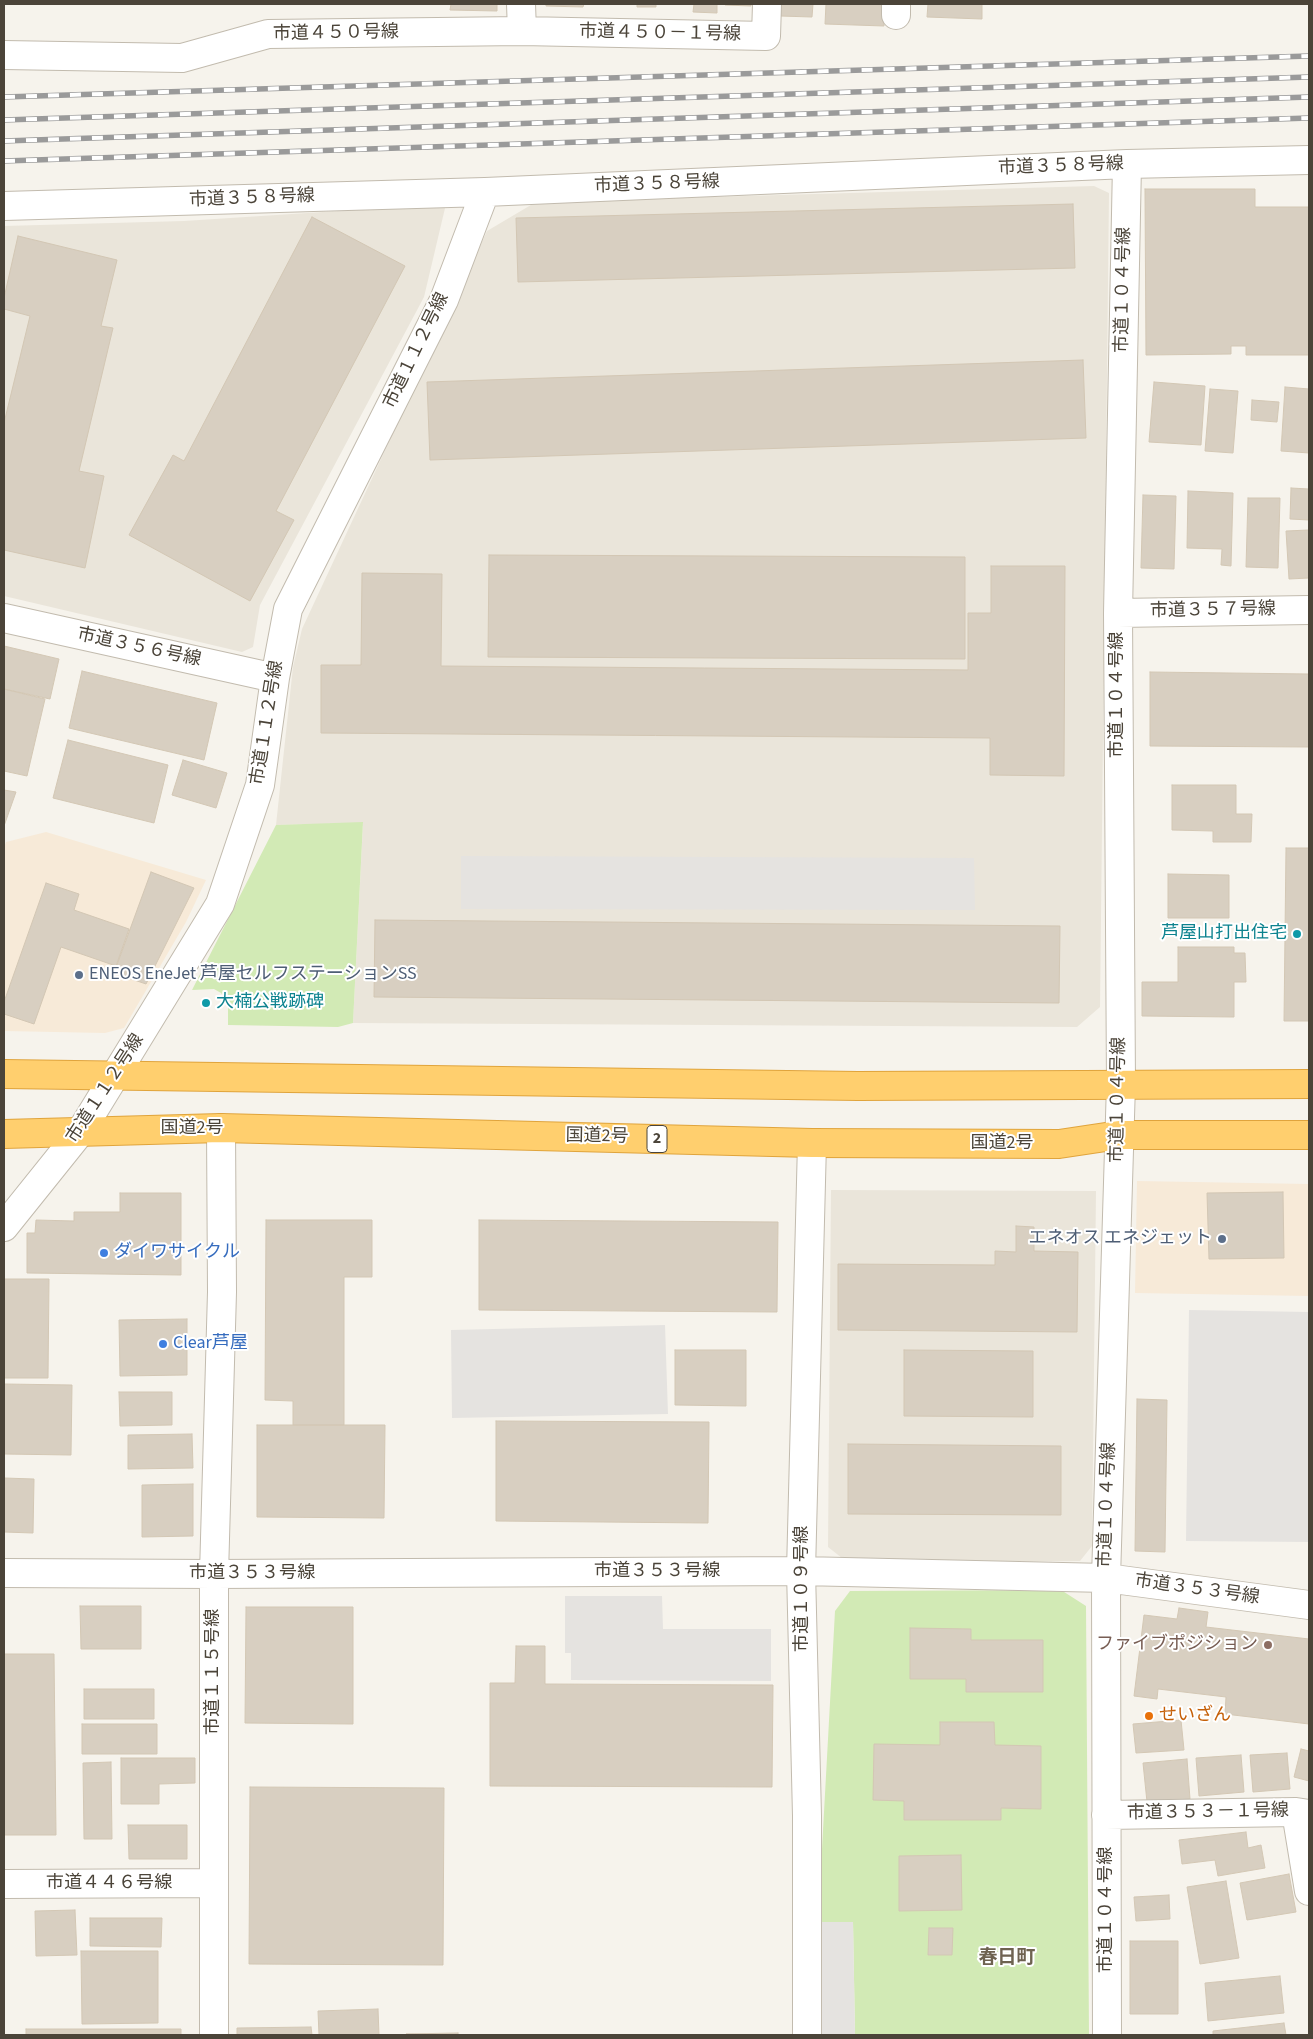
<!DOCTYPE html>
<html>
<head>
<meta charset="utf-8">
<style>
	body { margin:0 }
	#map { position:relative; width:1313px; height:2039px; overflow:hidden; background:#f6f3ec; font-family:"Source Sans 3",sans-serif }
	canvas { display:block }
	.frame { position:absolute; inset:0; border:5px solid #4b4439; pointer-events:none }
</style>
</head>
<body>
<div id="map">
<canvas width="1313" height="2039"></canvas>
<div class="frame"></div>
</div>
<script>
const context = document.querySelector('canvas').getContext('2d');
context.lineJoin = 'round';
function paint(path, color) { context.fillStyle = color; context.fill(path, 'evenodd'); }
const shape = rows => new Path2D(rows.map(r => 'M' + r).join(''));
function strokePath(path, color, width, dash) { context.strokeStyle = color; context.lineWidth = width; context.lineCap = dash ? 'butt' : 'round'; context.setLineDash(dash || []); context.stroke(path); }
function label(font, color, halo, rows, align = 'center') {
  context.font = font + ' "Source Sans 3","Noto Sans JP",sans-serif'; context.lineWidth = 4; context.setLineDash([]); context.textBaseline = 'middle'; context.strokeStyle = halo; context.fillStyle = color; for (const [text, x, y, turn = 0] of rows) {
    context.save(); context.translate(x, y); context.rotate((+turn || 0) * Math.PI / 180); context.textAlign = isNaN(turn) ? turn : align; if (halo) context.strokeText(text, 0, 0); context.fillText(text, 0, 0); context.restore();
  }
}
paint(shape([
	[1094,186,1109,193,1100,1007,1077,1027,353,1023,363,823,276,825,293,667,302,629,487,231,536,202],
	[446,204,424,297,260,605,253,647,242,652,4,596,4,226,184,221],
	[831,1190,1096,1191,1092,1546,1080,1561,847,1562,828,1547]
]), '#eae5da');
paint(shape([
	[46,832,206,880,186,922,124,1028,105,1033,4,1031,4,848,6,842],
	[1137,1181,1309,1184,1309,1296,1135,1293]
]), '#f7ead8');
paint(shape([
	[363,822,353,1023,338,1027,228,1025,228,1003,221,993,214,989,192,990,276,825],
	[1061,1590,1086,1606,1089,2035,855,2035,853,1923,818,1922,835,1611,850,1591]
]), '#d2eab5');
paint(shape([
	[461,856,974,858,975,910,461,909],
	[1189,1310,1309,1312,1309,1542,1186,1541],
	[665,1325,668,1414,452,1418,451,1330],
	[565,1596,662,1596,663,1629,771,1629,771,1681,571,1680,571,1653,565,1653],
	[818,1922,853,1922,855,2035,820,2035]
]), '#e5e3e0');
const building = shape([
	[451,4,497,4,497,11,450,10,451,4],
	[546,4,584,4,583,7,546,6,546,4],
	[637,4,656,4,656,7,637,7,637,4],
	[694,4,717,4,717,13,693,12,694,4],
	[725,4,751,4,751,6,725,5,725,4],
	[781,4,813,4,812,17,780,16,781,4],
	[826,4,885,4,884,26,825,24,826,4],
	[928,4,982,4,982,19,927,17,928,4],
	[1145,189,1255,189,1255,207,1309,207,1309,355,1246,355,1246,346,1231,346,1231,354,1146,355,1145,189],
	[1073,204,1075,268,518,282,516,218,1073,204],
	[312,217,405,266,276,511,294,520,250,601,129,535,173,455,184,461,312,217],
	[18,236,117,260,101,326,113,328,79,471,104,476,85,568,4,550,4,423,30,316,4,309,4,298,18,236],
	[1083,360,1086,438,430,460,427,382,1083,360],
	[1154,382,1205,386,1201,445,1149,442,1154,382],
	[1285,387,1309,389,1309,453,1281,451,1285,387],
	[1210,389,1238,391,1233,453,1205,451,1210,389],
	[1252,400,1279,402,1277,422,1251,420,1252,400],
	[1291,488,1309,489,1309,520,1290,519,1291,488],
	[1188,491,1233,493,1231,566,1221,565,1222,549,1187,548,1188,491],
	[1143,495,1176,496,1174,569,1141,568,1143,495],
	[1248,498,1280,498,1278,568,1246,567,1248,498],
	[1309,530,1309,578,1289,579,1286,531,1309,530],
	[489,555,965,557,965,659,488,657,489,555],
	[991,566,1065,566,1064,776,990,775,990,738,321,733,321,665,361,665,362,573,442,574,441,666,968,670,968,613,991,613,991,566],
	[4,646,59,659,50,699,4,689,4,646],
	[82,671,217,703,204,760,69,728,82,671],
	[1150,672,1309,674,1309,747,1150,746,1150,672],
	[4,689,45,699,27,776,4,771,4,689],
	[68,740,168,765,154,823,53,798,68,740],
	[183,760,227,773,216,808,172,795,183,760],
	[1172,785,1236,785,1236,814,1252,814,1251,842,1213,842,1213,831,1172,830,1172,785],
	[4,790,16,792,4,826,4,790],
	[1286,848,1309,848,1309,1021,1284,1021,1286,848],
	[151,872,194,888,146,984,114,973,151,872],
	[1168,874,1229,875,1229,918,1168,918,1168,874],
	[46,883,79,894,74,910,129,929,116,966,61,947,34,1024,4,1014,4,1002,46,883],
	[375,920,1060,926,1059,1003,374,997,375,920],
	[1178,947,1234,947,1234,953,1245,953,1246,982,1234,982,1234,1017,1142,1016,1142,982,1178,982,1178,947],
	[1283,1192,1284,1258,1209,1259,1207,1193,1283,1192],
	[120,1193,181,1193,181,1275,27,1273,27,1233,35,1233,36,1220,74,1221,74,1212,120,1212,120,1193],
	[266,1220,372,1220,372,1277,344,1277,344,1425,293,1425,293,1401,265,1400,266,1220],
	[479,1220,778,1222,777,1312,479,1310,479,1220],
	[1016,1226,1034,1227,1034,1251,1078,1252,1077,1332,838,1330,838,1264,995,1265,995,1251,1016,1252,1016,1226],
	[4,1279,49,1279,48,1378,4,1378,4,1279],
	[187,1319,187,1375,120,1376,119,1320,187,1319],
	[675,1350,746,1350,746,1406,675,1405,675,1350],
	[904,1350,1033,1351,1033,1417,904,1416,904,1350],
	[4,1384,72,1385,71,1455,4,1454,4,1384],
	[119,1392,172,1392,172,1425,120,1426,119,1392],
	[1137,1399,1167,1400,1165,1552,1135,1551,1137,1399],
	[496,1421,709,1422,708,1523,496,1521,496,1421],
	[257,1425,385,1425,384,1518,257,1517,257,1425],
	[192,1434,193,1468,128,1469,128,1435,192,1434],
	[848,1444,1061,1446,1061,1515,848,1514,848,1444],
	[4,1478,34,1479,33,1533,4,1532,4,1478],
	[193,1484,193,1536,142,1537,142,1485,193,1484],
	[80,1606,141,1606,141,1649,81,1649,80,1606],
	[246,1607,353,1607,353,1724,245,1723,246,1607],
	[1179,1608,1208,1612,1206,1627,1309,1639,1309,1724,1225,1714,1226,1697,1158,1689,1157,1699,1134,1696,1144,1615,1177,1619,1179,1608],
	[910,1628,971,1629,971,1640,1043,1640,1043,1692,966,1692,966,1679,910,1679,910,1628],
	[516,1646,545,1646,545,1684,773,1685,772,1787,490,1786,490,1683,515,1683,516,1646],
	[4,1654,54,1654,56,1835,4,1835,4,1654],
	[84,1689,154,1689,154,1719,84,1719,84,1689],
	[1181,1720,1184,1750,1136,1753,1133,1724,1181,1720],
	[940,1722,994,1722,995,1745,1041,1746,1041,1809,1001,1808,1001,1820,904,1820,904,1801,873,1800,874,1744,940,1745,940,1722],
	[82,1724,157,1724,157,1754,82,1754,82,1724],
	[1301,1749,1309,1751,1309,1781,1294,1777,1301,1749],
	[1287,1753,1290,1789,1253,1792,1250,1755,1287,1753],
	[1241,1755,1244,1792,1199,1796,1196,1758,1241,1755],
	[121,1758,195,1758,195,1783,159,1784,159,1804,121,1804,121,1758],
	[1187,1759,1190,1799,1147,1802,1143,1763,1187,1759],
	[111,1762,112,1839,84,1839,83,1763,111,1762],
	[250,1787,444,1788,443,1965,249,1964,250,1787],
	[128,1825,187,1825,187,1859,129,1859,128,1825],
	[1246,1832,1248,1848,1261,1845,1265,1868,1218,1876,1215,1860,1182,1864,1179,1840,1246,1832],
	[961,1855,962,1910,899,1911,899,1856,961,1855],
	[1289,1874,1296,1912,1247,1920,1240,1883,1289,1874],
	[1226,1881,1239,1958,1200,1964,1187,1887,1226,1881],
	[1169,1895,1170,1919,1136,1921,1134,1897,1169,1895],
	[75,1910,77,1955,36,1956,35,1911,75,1910],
	[90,1918,162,1918,161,1947,90,1946,90,1918],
	[929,1928,953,1928,952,1955,928,1955,929,1928],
	[1130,1941,1178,1941,1178,2014,1130,2014,1130,1941],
	[81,1951,158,1951,158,2023,82,2024,81,1951],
	[1280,1976,1284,2013,1208,2021,1205,1983,1280,1976],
	[378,2009,379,2035,319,2035,318,2011,378,2009],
	[1284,2023,1286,2035,1213,2035,1213,2031,1284,2023],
	[311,2027,312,2035,237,2035,237,2028,311,2027],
	[26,2029,181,2029,181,2035,26,2035,26,2029],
	[458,2033,458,2035,406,2034,458,2033]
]);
paint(building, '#d8cfc1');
strokePath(building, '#d3c7b4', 1);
const minor = shape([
	[521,4,522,31],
	[896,15,896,4],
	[4,55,182,58,268,34,522,31,766,36,767,4],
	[4,206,485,192,1127,164,1309,160],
	[1118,613,1309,610],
	[4,618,275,678],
	[4,1227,81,1131,220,904,260,785,275,678,288,609,444,300,485,192],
	[4,1573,214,1574,801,1571,1106,1578,1309,1605],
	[1296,1812,1309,1891],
	[1106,1815,1296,1812,1309,1814],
	[4,1884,214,1883],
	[214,2035,214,1574,222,1292,221,1128],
	[807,2035,807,1816,801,1571,812,1143],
	[1107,2035,1106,1578,1121,1084,1118,613,1127,164]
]);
const highway = shape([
	[4,1074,858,1086,1309,1084],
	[4,1134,221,1128,812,1143,1059,1144,1119,1135,1309,1135]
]);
strokePath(minor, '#c2bbae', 30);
strokePath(highway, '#e0a43c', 30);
strokePath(minor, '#fff', 28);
strokePath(highway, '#ffcf6e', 28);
const rail = shape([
	[4,97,1309,56],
	[4,120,1309,77],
	[4,141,1309,97],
	[4,161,1309,118]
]);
strokePath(rail, '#9a9a9a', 5.5);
strokePath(rail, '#fff', 4, [11]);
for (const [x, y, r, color] of [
	[1297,934,5,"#0f9aa8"],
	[79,975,5,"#5c6f8a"],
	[206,1003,5,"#0f9aa8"],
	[1222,1239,5,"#5c6f8a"],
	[104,1253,5,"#3f7fe0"],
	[163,1344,5,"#3f7fe0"],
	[1268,1645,5,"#8d6e63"],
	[1149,1716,5,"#e8710a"]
]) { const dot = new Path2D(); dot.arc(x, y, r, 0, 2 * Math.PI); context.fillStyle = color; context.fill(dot); strokePath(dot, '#fff', 2); }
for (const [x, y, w] of [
	[657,1139,20]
]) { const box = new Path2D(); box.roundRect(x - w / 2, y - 13.5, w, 27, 4); context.fillStyle = '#fff'; context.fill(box); strokePath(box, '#4b4439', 1); }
label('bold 16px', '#4b4439', null, [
	["2",657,1139]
]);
label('18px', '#4b4439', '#fff', [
	["市道４５０号線",336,34,-1],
	["市道４５０－１号線",660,34,1],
	["市道３５８号線",1061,167,-2],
	["市道３５８号線",657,185,-2],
	["市道３５８号線",252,199,-2],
	["市道１０４号線",1124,290,-89],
	["市道１１２号線",417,351,-64],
	["市道３５７号線",1213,611,-1],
	["市道３５６号線",139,648,12],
	["市道１０４号線",1118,695,-90],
	["市道１１２号線",268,723,-81],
	["市道１１２号線",106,1089,-57],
	["市道１０４号線",1119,1100,-89],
	["国道2号",192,1129],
	["国道2号",597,1137,1],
	["国道2号",1002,1144],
	["市道１０４号線",1108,1505,-88],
	["市道３５３号線",657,1572],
	["市道３５３号線",252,1574],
	["市道１０９号線",803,1589,-90],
	["市道３５３号線",1197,1590,8],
	["市道１１５号線",214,1672,-90],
	["市道３５３－１号線",1208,1813,-1],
	["市道４４６号線",109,1884],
	["市道１０４号線",1107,1910,-90]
]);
label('18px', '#0d838f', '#fff', [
	["芦屋山打出住宅",1287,934],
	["大楠公戦跡碑",216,1003,"left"]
], 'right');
label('18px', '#4e5e75', '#fff', [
	["ENEOS EneJet 芦屋セルフステーションSS",89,975],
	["エネオス エネジェット",1212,1239,"right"]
], 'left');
label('18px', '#366cbe', '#fff', [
	["ダイワサイクル",114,1253],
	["Clear芦屋",173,1344]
], 'left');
label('18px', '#785e54', '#fff', [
	["ファイブポジション",1258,1645]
], 'right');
label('18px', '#c56008', '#fff', [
	["せいざん",1159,1716]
], 'left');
label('bold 19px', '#6e6250', '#fff', [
	["春日町",1007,1959]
]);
</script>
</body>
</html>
